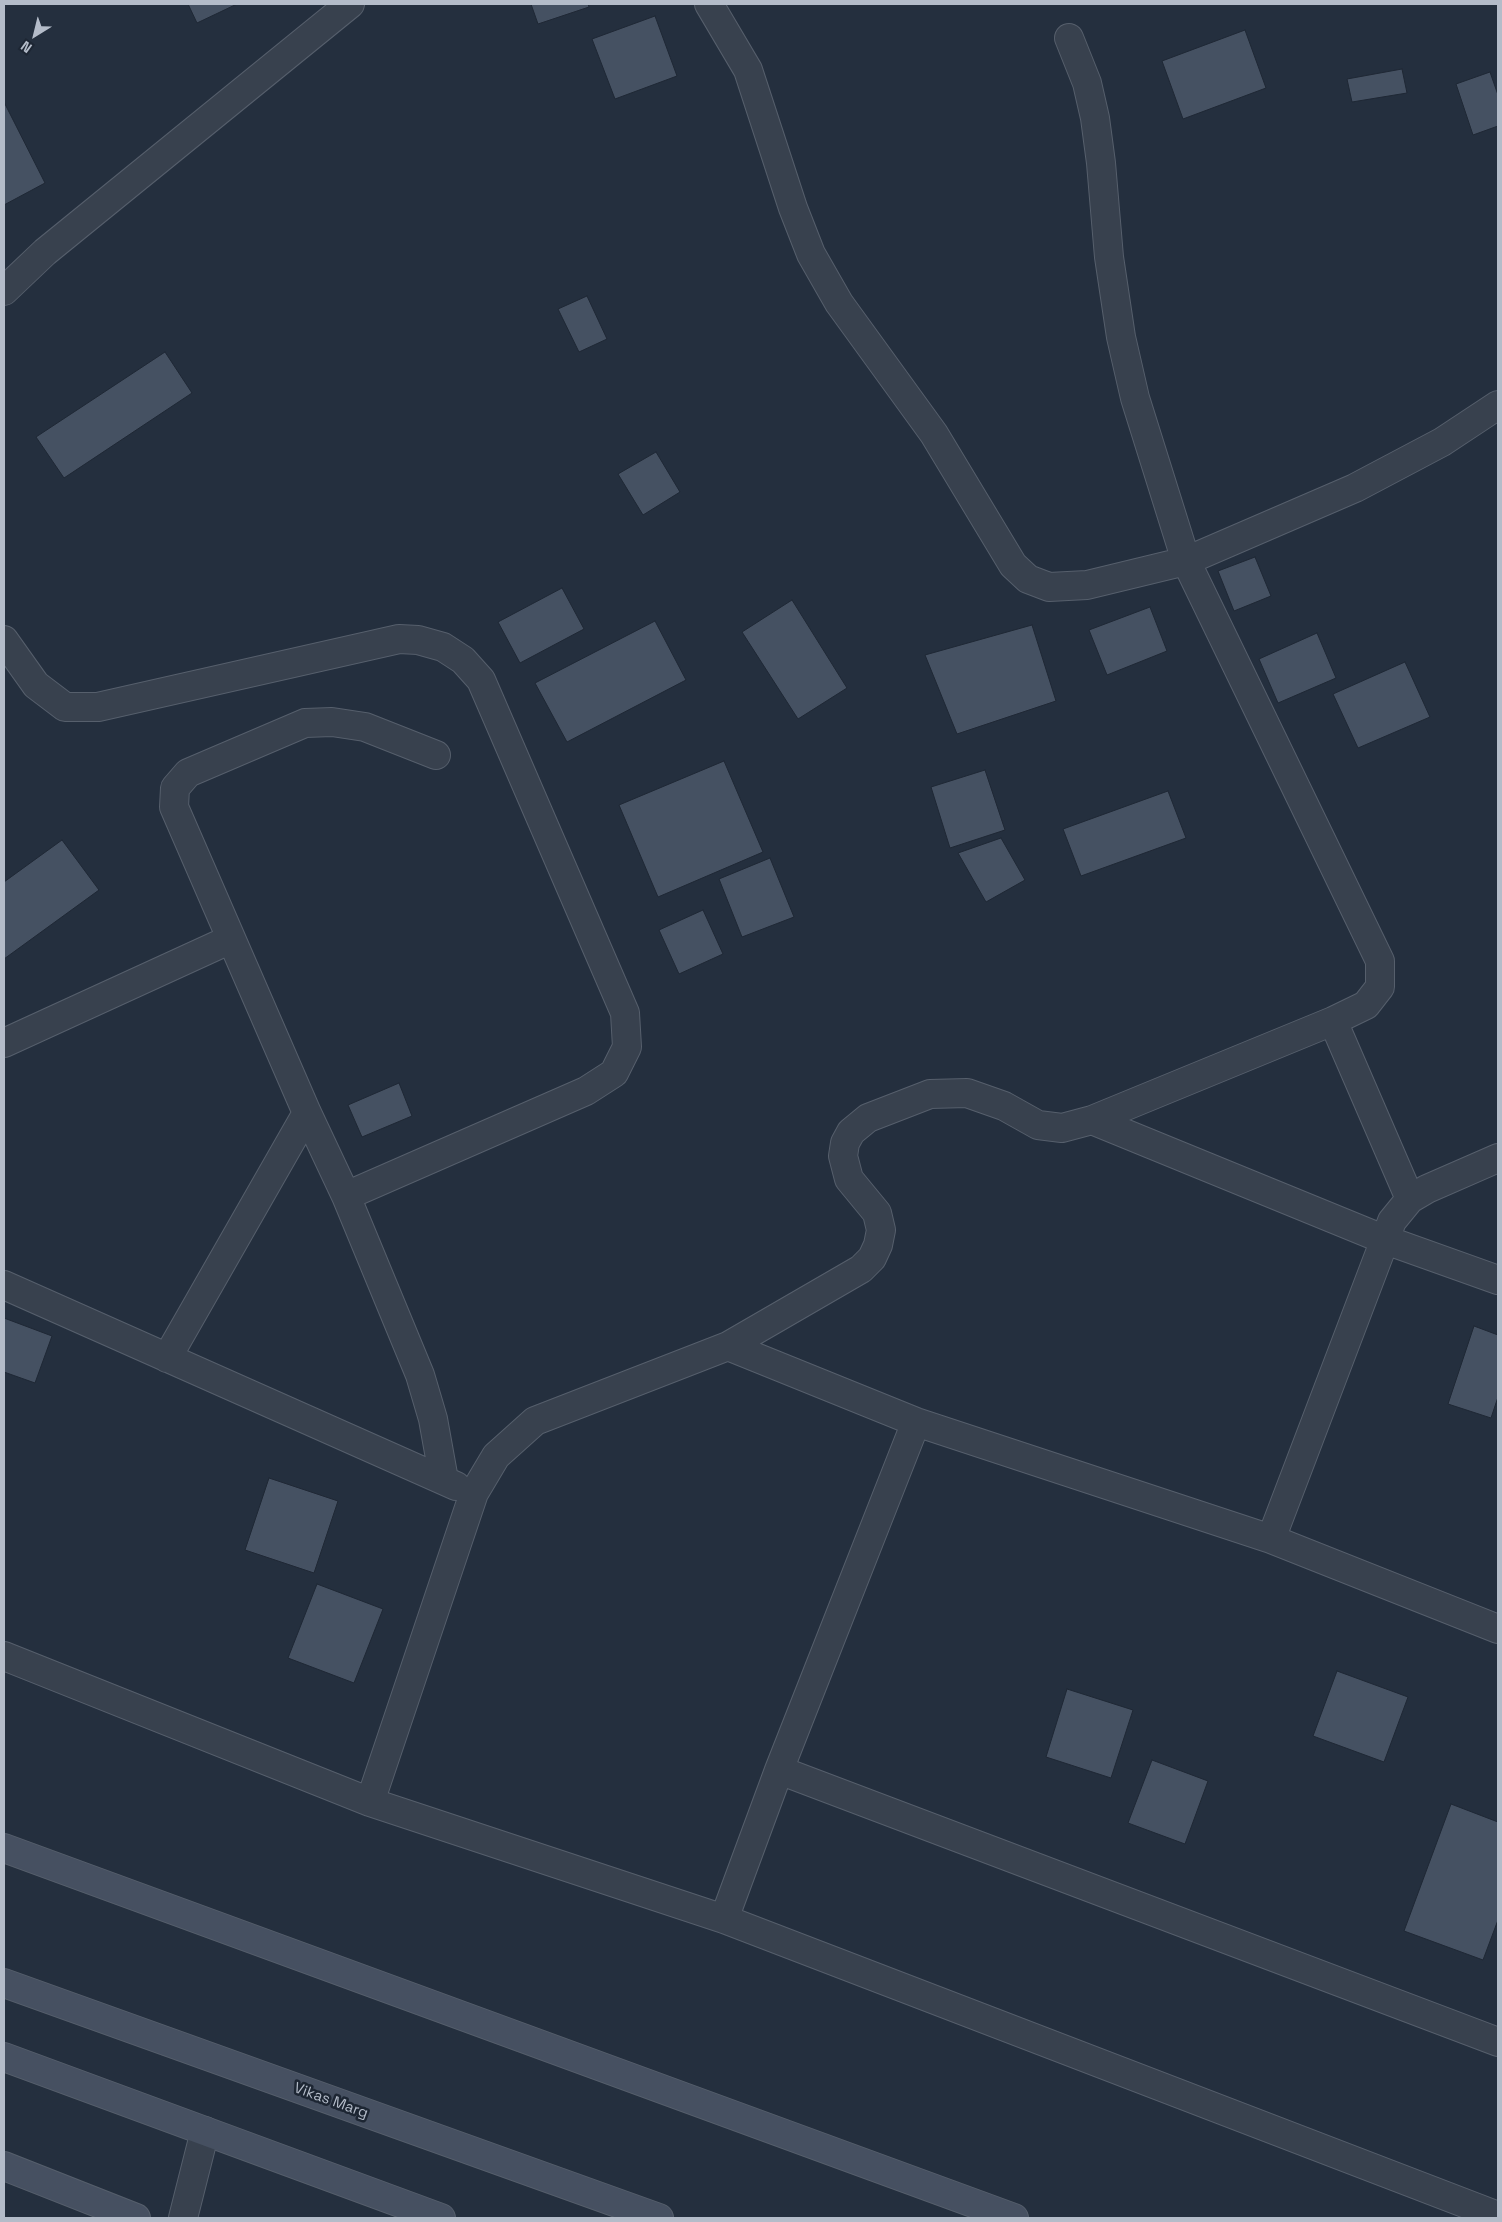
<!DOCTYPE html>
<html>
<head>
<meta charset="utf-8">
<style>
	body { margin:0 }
	#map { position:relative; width:1502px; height:2222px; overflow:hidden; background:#242f3e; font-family:"Space Grotesk",sans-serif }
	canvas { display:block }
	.frame { position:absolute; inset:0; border:5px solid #b4bcc9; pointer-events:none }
	.north { position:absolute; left:10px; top:10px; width:50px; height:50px; -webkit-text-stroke:4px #1d2633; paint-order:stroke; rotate:216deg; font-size:14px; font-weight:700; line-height:20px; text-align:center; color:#b4bcc9 }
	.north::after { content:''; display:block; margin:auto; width:18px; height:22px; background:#b4bcc9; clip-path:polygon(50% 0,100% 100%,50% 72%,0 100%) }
</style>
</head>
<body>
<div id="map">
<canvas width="1502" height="2222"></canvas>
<div class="frame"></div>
<div class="north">N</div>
</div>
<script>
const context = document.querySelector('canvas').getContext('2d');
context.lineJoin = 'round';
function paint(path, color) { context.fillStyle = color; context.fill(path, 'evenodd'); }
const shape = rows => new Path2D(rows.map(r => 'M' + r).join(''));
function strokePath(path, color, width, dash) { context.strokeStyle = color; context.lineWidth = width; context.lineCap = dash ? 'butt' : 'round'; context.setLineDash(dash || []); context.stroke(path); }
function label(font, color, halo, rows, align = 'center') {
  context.font = font + ' "Space Grotesk",sans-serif'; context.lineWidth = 5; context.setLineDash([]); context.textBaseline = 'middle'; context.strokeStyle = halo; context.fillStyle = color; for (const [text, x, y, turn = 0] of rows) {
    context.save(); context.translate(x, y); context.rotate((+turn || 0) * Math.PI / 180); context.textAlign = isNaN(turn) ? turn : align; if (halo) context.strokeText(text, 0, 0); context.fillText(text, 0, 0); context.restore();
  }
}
const building = shape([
	[188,4,237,4,197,23,188,4],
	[531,4,588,4,589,7,538,24,531,4],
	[655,16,677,76,615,99,592,39,655,16],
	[1245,30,1266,88,1183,119,1162,61,1245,30],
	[1402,69,1407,93,1352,102,1347,79,1402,69],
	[1490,72,1498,95,1498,126,1473,135,1456,84,1490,72],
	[4,102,45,183,4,205,4,102],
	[587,296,607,339,579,352,558,309,587,296],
	[165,352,192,393,64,478,36,437,165,352],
	[656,452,680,492,643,515,618,474,656,452],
	[1255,557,1271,596,1234,611,1218,571,1255,557],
	[562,588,584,629,520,663,498,622,562,588],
	[792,600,847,688,798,719,742,632,792,600],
	[1150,607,1167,651,1107,675,1089,630,1150,607],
	[655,621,686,680,567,742,535,683,655,621],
	[1032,625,1056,701,957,734,925,655,1032,625],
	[1317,633,1336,678,1278,703,1259,659,1317,633],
	[1405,662,1430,717,1358,748,1333,694,1405,662],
	[724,761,763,852,658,897,619,805,724,761],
	[985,770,1005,830,950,848,931,787,985,770],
	[1168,791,1186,838,1081,876,1063,829,1168,791],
	[1001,838,1025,880,986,902,958,853,1001,838],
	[62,840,99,890,4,959,4,882,62,840],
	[770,858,794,917,742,937,719,879,770,858],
	[703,910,723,954,679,974,659,930,703,910],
	[399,1083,412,1116,362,1137,348,1105,399,1083],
	[4,1318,52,1336,35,1383,4,1372,4,1318],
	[1474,1326,1498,1335,1498,1397,1491,1418,1448,1404,1474,1326],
	[269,1478,338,1501,314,1573,245,1550,269,1478],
	[317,1584,383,1609,354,1683,288,1658,317,1584],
	[1337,1671,1408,1697,1384,1762,1313,1736,1337,1671],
	[1067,1689,1133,1710,1111,1778,1046,1757,1067,1689],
	[1152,1760,1208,1781,1185,1844,1128,1823,1152,1760],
	[1451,1804,1498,1822,1498,1920,1483,1960,1404,1931,1451,1804]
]);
paint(building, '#455162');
strokePath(building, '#1f2835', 1);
const street = shape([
	[709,4,748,70,793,208,811,254,839,303,934,434,1013,565,1028,579,1049,587,1087,585,1186,561,1355,488,1442,442,1498,405],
	[4,291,45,252,350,4],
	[4,640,36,685,65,707,98,707,399,639,418,640,443,647,463,660,481,680,625,1013,627,1047,614,1073,586,1091,346,1196],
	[436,755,365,727,332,722,305,723,188,773,175,788,174,807,307,1113,346,1196,420,1375,433,1419,444,1480],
	[1333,1021,1410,1199],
	[4,1043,231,939],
	[1092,1120,1383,1239,1498,1280],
	[4,1285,456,1486],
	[728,1346,916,1422,1271,1539,1498,1629],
	[167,1358,307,1113],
	[1271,1539,1392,1221,1410,1199,1427,1189,1498,1158],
	[4,1656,370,1802,724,1919,1498,2216],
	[779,1770,1498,2042],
	[370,1802,474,1493,496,1456,535,1421,728,1346,861,1269,872,1258,878,1245,881,1230,877,1213,849,1179,843,1156,845,1143,851,1132,868,1118,930,1094,967,1093,1004,1106,1038,1125,1062,1128,1092,1120,1333,1021,1366,1005,1380,987,1380,961,1186,561,1135,398,1121,337,1109,257,1101,163,1095,118,1087,83,1069,38],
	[724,1919,779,1770,916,1422],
	[183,2218,205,2131]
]);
const secondary = shape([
	[4,1848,1014,2218],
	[4,1983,659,2218],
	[4,2057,441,2218],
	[4,2166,136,2218]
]);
strokePath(street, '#565f6c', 30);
strokePath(secondary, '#565f6c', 30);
strokePath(street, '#38414e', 28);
strokePath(secondary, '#465061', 28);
label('15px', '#b4bcc9', '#1d2633', [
	["Vikas Marg",331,2101,20]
]);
</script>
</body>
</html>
